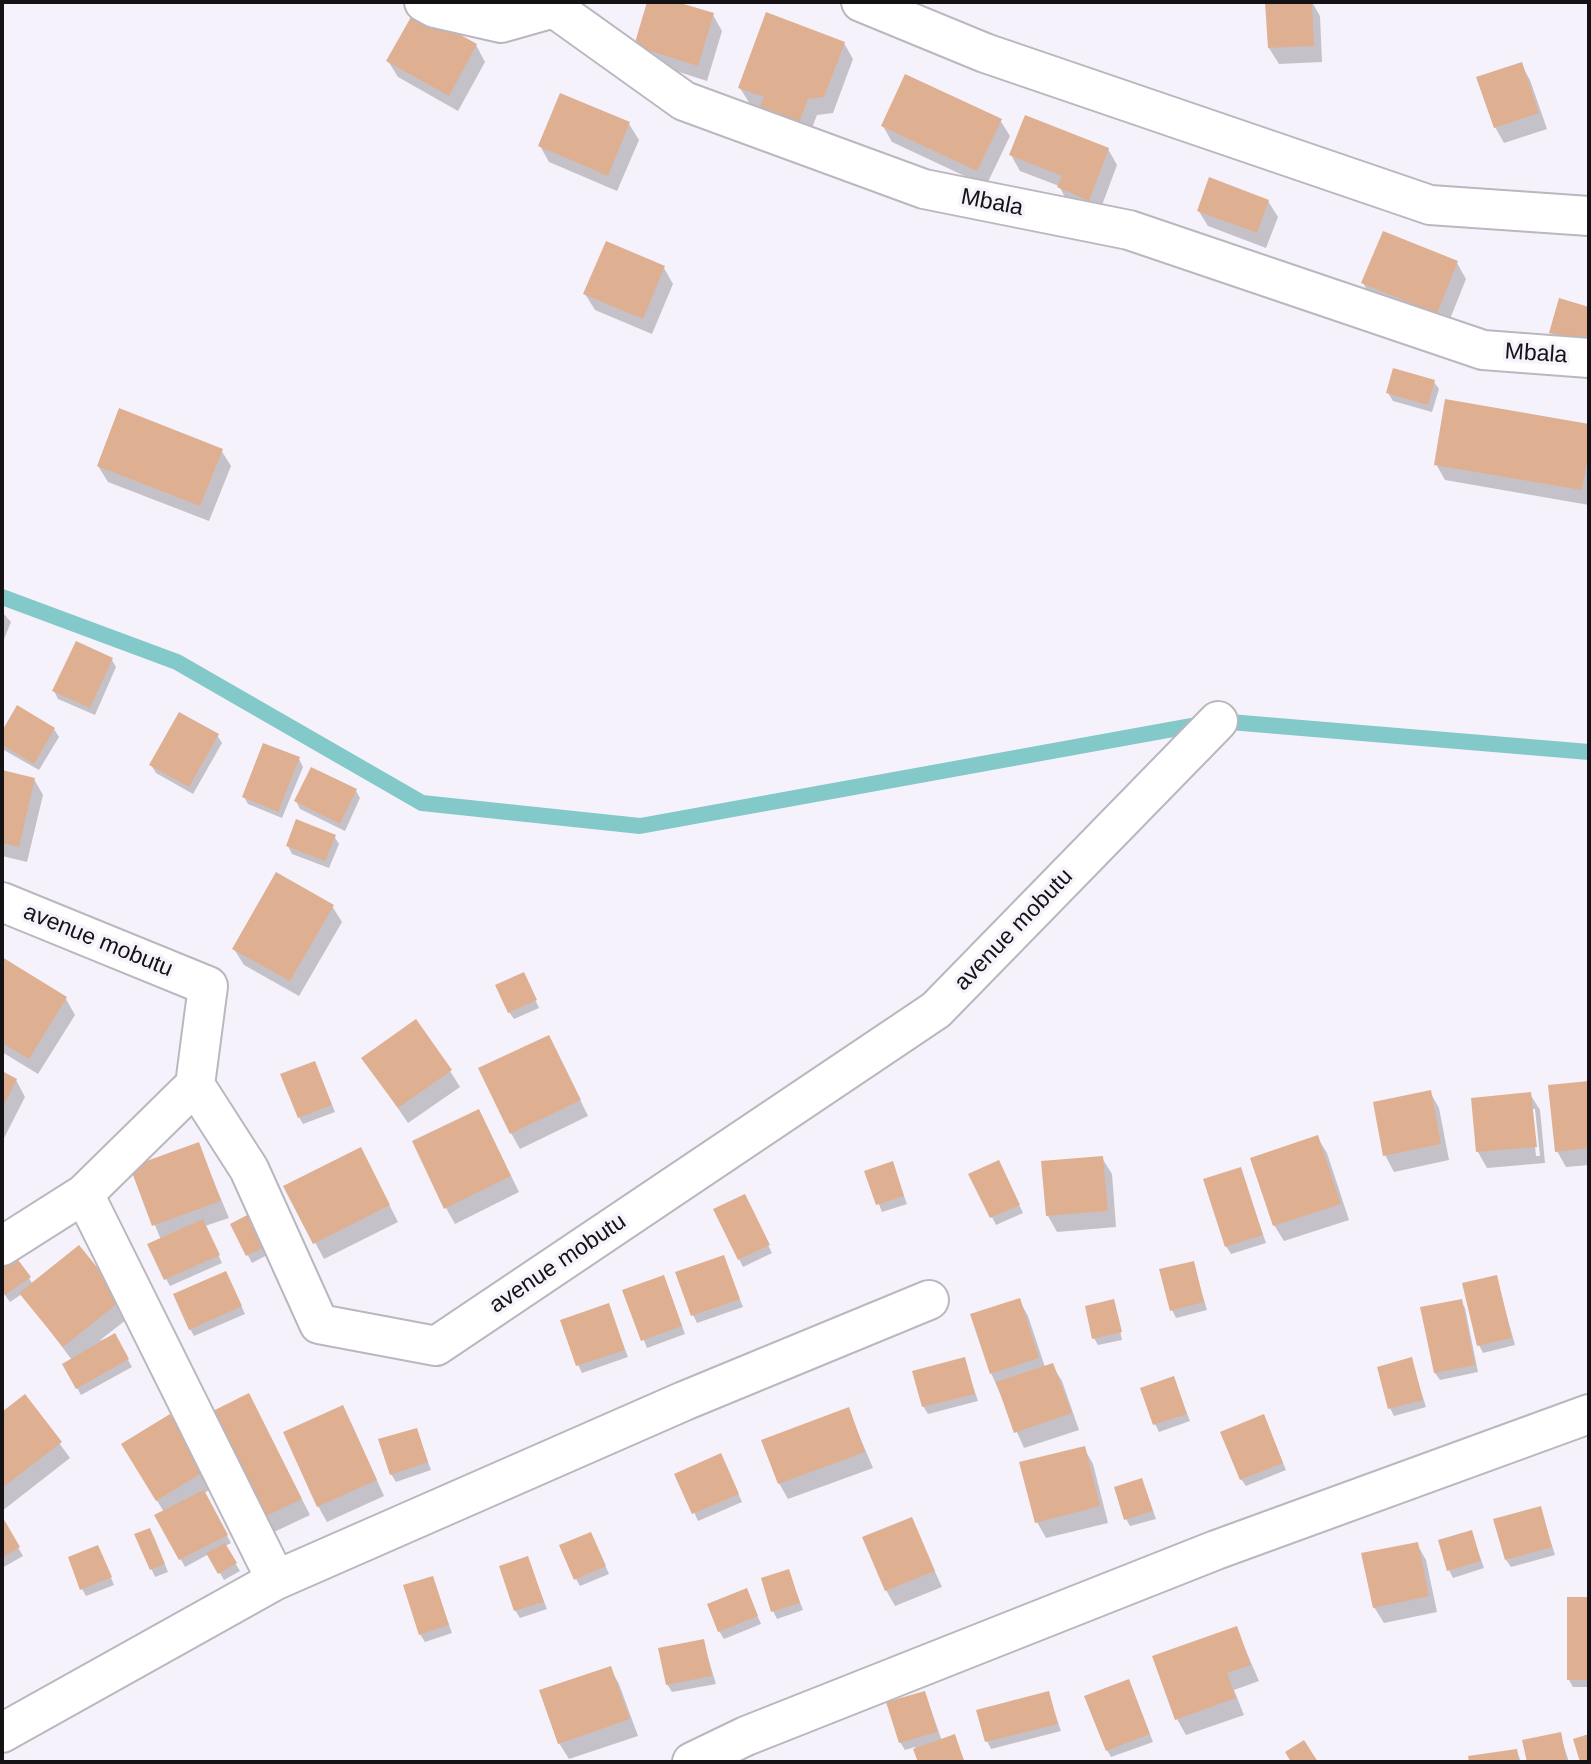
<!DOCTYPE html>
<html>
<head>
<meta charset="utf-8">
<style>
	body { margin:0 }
	#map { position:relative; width:1591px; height:1764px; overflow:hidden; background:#f6f2fb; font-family:Helvetica,sans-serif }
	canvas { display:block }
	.frame { position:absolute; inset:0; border:4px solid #141215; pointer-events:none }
</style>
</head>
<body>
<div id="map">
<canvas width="1591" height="1764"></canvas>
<div class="frame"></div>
</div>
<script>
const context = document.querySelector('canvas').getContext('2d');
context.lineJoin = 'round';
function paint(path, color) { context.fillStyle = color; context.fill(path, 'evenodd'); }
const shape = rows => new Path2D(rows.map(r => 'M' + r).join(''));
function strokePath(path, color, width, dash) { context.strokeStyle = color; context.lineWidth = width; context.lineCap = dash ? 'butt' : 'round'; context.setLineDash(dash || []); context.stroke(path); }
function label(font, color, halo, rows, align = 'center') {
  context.font = font + ' Helvetica,sans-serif'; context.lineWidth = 7; context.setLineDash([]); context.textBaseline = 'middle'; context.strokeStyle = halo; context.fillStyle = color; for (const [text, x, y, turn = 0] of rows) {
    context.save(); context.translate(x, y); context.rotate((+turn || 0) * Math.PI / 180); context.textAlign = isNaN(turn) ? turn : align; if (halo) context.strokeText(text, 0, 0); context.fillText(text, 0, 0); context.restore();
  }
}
paint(shape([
	[649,2,671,2,713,15,722,31,707,81,645,61,636,45],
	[1267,2,1312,2,1320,16,1322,62,1279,64,1269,48],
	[844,43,853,59,833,113,817,115,807,141,761,108,750,104,740,88],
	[476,45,485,62,458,111,398,77,388,61],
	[1521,64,1530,80,1547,129,1504,143,1495,127],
	[1000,120,1010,136,986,186,892,142,883,126],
	[629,124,639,140,617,191,549,162,540,146],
	[1108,149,1117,165,1098,216,1068,203,1059,186,1020,171,1011,155],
	[1268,201,1278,217,1266,248,1208,226,1198,210],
	[1457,263,1466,279,1446,329,1372,299,1363,283],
	[664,268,673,284,652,334,595,310,585,294],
	[1434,382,1439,389,1432,412,1393,401,1388,393],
	[1446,401,1589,426,1589,505,1445,480,1436,464],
	[221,450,231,466,209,521,108,482,98,466],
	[2,612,11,622,2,644],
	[112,660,116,667,95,715,58,699,54,691],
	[18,708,54,729,59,737,39,770,2,749,2,734],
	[217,735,222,743,193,794,156,773,151,765],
	[299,759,303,767,282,818,248,804,244,797],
	[2,772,34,779,43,795,27,862,2,856],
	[356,791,360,798,345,831,300,809,296,801],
	[334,836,339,844,329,868,292,854,288,846],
	[332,906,342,922,299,996,244,965,234,949],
	[2,959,66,999,75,1015,38,1074,2,1052],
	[527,982,539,1008,514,1019,509,1012],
	[557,1053,588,1116,520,1149,511,1133],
	[364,1059,450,1071,460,1087,408,1123],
	[318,1071,335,1112,303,1124,299,1117],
	[2,1073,16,1080,25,1097,2,1142],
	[1589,1083,1589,1165,1566,1167,1557,1151,1549,1087],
	[1430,1092,1439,1108,1449,1160,1394,1172,1385,1155],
	[1530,1094,1540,1110,1545,1163,1487,1168,1478,1152],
	[1531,1109,1535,1109,1540,1156,1536,1156],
	[487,1127,519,1192,455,1224,446,1208],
	[1317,1137,1327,1153,1349,1220,1284,1241,1274,1225],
	[198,1144,229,1218,205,1226,222,1263,170,1286,166,1279,161,1240,132,1168],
	[1102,1158,1112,1174,1116,1227,1057,1232,1048,1216],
	[892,1163,907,1204,882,1212,866,1172],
	[369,1165,398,1222,324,1259,285,1187],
	[1002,1169,1023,1213,996,1225,971,1175],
	[1240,1169,1266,1243,1231,1254,1226,1246],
	[748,1204,772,1253,743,1267,715,1210],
	[232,1225,273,1252,252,1263],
	[79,1248,131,1316,99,1341,114,1335,132,1367,81,1395,64,1364,72,1360,22,1294,10,1302,2,1291,2,1261,29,1278,33,1285],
	[723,1257,743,1307,697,1323,693,1315],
	[1193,1263,1207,1310,1176,1318,1172,1310],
	[1496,1277,1515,1345,1483,1353,1479,1345],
	[230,1281,245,1314,194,1336,190,1329],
	[667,1285,685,1334,647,1348,624,1291],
	[1019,1300,1028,1316,1045,1367,1052,1365,1062,1381,1079,1430,1024,1448,991,1373],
	[1114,1301,1122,1340,1098,1345,1094,1338],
	[1461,1301,1465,1308,1478,1372,1440,1380,1435,1373],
	[608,1305,628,1357,582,1373,578,1365],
	[964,1359,978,1401,928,1414,923,1406],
	[1411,1359,1426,1407,1394,1416,1390,1408],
	[1173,1378,1190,1421,1159,1432,1155,1424],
	[25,1396,70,1458,2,1511,2,1414],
	[848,1409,873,1468,788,1499,779,1483],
	[257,1411,310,1515,272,1533,263,1517],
	[351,1423,384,1496,327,1522,318,1506],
	[1267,1424,1286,1470,1246,1486,1241,1479],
	[416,1430,431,1470,396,1482,391,1474],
	[1084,1448,1093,1464,1108,1523,1046,1538,1037,1522],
	[132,1460,203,1472,213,1488,204,1493,231,1543,225,1546,240,1571,224,1580,209,1554,185,1567,157,1516,164,1512],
	[725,1463,742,1502,698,1521,677,1474],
	[1142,1480,1156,1519,1130,1526,1126,1519],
	[1540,1508,1555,1555,1511,1567,1506,1560],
	[911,1519,942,1587,895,1606,886,1590],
	[2,1520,23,1556,2,1568],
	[1471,1532,1484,1568,1453,1578,1449,1570],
	[137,1535,154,1537,168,1572,155,1577],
	[594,1541,609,1574,580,1586,576,1579],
	[1417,1544,1426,1560,1437,1612,1384,1623,1374,1607],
	[102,1555,114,1585,86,1596,82,1589],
	[527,1558,547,1609,520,1618,515,1610],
	[788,1571,803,1610,777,1619,773,1611],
	[432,1578,452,1633,425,1642,420,1634],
	[750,1598,761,1624,724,1639,719,1631],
	[1568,1599,1589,1599,1589,1687,1573,1687,1569,1680],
	[1236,1628,1259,1681,1234,1690,1244,1715,1186,1735,1177,1719],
	[703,1641,716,1684,672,1692,667,1684],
	[610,1668,619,1684,638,1736,569,1759,559,1743],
	[1132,1689,1153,1742,1111,1757,1107,1750],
	[925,1693,942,1741,954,1737,965,1762,920,1762,915,1747,905,1750,900,1742],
	[1048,1693,1061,1731,991,1749,987,1741],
	[1560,1734,1569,1762,1529,1762,1524,1741],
	[1517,1751,1521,1762,1471,1762,1470,1758]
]), '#0003');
strokePath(shape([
	[2,597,177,662,422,803,640,826,1218,721,1589,752]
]), '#83c9ca', 16);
paint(shape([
	[647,2,677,2,714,13,698,66,634,46],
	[1265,2,1312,2,1314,46,1268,48],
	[415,10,477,44,449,96,386,61],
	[766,12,845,42,824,97,808,99,798,126,758,112,764,97,738,88],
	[1522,62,1539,113,1494,128,1476,77],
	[905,74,1002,119,977,171,881,126],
	[560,93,630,122,608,176,538,146],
	[1025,115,1109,148,1089,201,1057,187,1062,176,1009,155],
	[1209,177,1269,200,1257,233,1197,211],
	[1383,231,1458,261,1437,314,1361,283],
	[606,241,665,266,643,319,583,294],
	[1559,298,1589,307,1589,343,1549,333],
	[1393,368,1435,380,1428,405,1386,393],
	[1445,399,1589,424,1589,449,1582,490,1434,465],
	[119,408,223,449,200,506,97,466],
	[76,641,113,658,90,708,52,691],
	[17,705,55,728,34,764,2,745,2,731],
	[179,712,219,734,189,787,149,765],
	[263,743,300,757,278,812,242,797],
	[311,767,357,789,340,824,294,801],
	[2,770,35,778,19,847,2,843],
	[296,819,336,835,325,861,286,846],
	[276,872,334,905,290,981,232,949],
	[2,957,67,997,29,1059,2,1043],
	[524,972,537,1000,508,1013,495,985],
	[416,1019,452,1070,398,1108,361,1058],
	[549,1035,581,1100,510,1134,478,1068],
	[315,1061,332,1105,298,1118,280,1074],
	[2,1071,17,1079,2,1109],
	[1589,1081,1589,1148,1555,1152,1548,1085],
	[1431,1090,1441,1144,1383,1156,1373,1102],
	[1531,1092,1537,1147,1476,1152,1471,1098],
	[479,1109,511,1176,444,1209,412,1141],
	[1318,1135,1341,1204,1273,1226,1250,1158],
	[199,1142,221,1201,152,1226,130,1167],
	[361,1147,390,1205,313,1244,283,1186],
	[1103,1156,1108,1211,1046,1216,1041,1161],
	[999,1160,1020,1205,990,1218,968,1174],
	[893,1161,904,1196,876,1205,864,1171],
	[1241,1167,1263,1235,1225,1247,1203,1179],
	[745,1194,770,1245,738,1260,713,1209],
	[253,1212,271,1244,246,1256,230,1224],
	[203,1219,220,1255,164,1280,147,1244],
	[79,1245,123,1299,63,1347,19,1293],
	[12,1252,31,1277,5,1295,2,1291,2,1259],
	[724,1255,740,1299,691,1316,675,1272],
	[1194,1261,1204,1302,1170,1311,1159,1269],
	[226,1271,242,1306,189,1330,173,1294],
	[664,1275,682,1326,641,1341,622,1290],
	[1497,1275,1512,1338,1477,1346,1462,1283],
	[1020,1298,1039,1358,990,1374,970,1314],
	[1114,1299,1122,1332,1092,1339,1085,1306],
	[1462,1299,1475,1365,1434,1373,1420,1307],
	[609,1303,625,1350,576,1366,560,1320],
	[115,1333,129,1359,76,1389,62,1364],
	[965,1357,975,1394,922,1407,912,1371],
	[1412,1357,1423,1400,1388,1409,1377,1367],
	[1053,1363,1072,1413,1014,1433,996,1382],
	[1174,1376,1187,1414,1153,1425,1140,1388],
	[249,1393,302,1499,262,1518,209,1413],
	[25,1394,62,1442,2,1488,2,1412],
	[343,1405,377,1480,317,1507,283,1432],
	[849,1407,865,1452,778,1484,761,1440],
	[170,1414,205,1471,156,1501,121,1444],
	[1264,1414,1283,1463,1240,1480,1220,1432],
	[417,1428,428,1462,390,1475,378,1439],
	[1085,1446,1100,1506,1035,1523,1019,1462],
	[721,1453,739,1494,692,1514,674,1474],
	[1142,1478,1153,1511,1124,1520,1114,1487],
	[204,1490,228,1535,179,1560,154,1515],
	[1541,1506,1552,1547,1505,1560,1493,1519],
	[2,1516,20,1547,2,1558],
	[912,1517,935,1571,885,1591,862,1537],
	[150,1528,165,1564,150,1570,134,1534],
	[1472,1530,1481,1561,1447,1571,1438,1540],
	[591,1532,606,1566,574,1580,559,1545],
	[1418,1542,1429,1596,1373,1608,1361,1553],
	[225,1543,237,1563,218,1574,206,1553],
	[98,1545,112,1577,80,1590,68,1557],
	[528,1556,544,1602,514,1611,499,1566],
	[789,1569,800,1603,771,1612,761,1578],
	[433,1576,449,1625,419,1635,403,1585],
	[747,1588,758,1616,718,1632,707,1604],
	[1567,1597,1589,1597,1589,1680,1567,1680],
	[1237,1626,1251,1665,1227,1673,1236,1698,1175,1720,1152,1656],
	[704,1639,712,1676,666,1685,658,1648],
	[611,1666,630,1719,558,1744,539,1690],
	[1129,1679,1150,1734,1106,1751,1084,1696],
	[925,1691,938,1732,899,1743,886,1702],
	[1049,1691,1058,1724,985,1742,976,1710],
	[1561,1732,1567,1762,1527,1762,1522,1740],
	[955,1734,964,1761,918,1762,913,1749],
	[1589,1734,1589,1762,1580,1762,1573,1739],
	[1304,1740,1318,1762,1291,1762,1285,1752],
	[1517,1749,1519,1762,1469,1762,1468,1756]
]), '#deaf90');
const street = shape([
	[424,2,435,8,501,23,554,8,684,101,924,189,1129,230,1483,350,1589,358],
	[861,2,985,53,1430,205,1589,216],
	[2,902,208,986,195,1085,249,1169,319,1324,436,1346,936,1010,1218,721],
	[84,1194,276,1580],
	[2,1246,84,1194,195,1085],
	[2,1733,276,1580,684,1401,929,1300],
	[692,1762,746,1736,1216,1550,1589,1414]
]);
strokePath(street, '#bab7bf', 42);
strokePath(street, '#fff', 38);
label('23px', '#141215', '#f6f2fb', [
	["Mbala",992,203,11],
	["Mbala",1536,354,4],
	["avenue mobutu",1014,930,-46],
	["avenue mobutu",98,941,22],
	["avenue mobutu",558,1264,-34]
]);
</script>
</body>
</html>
